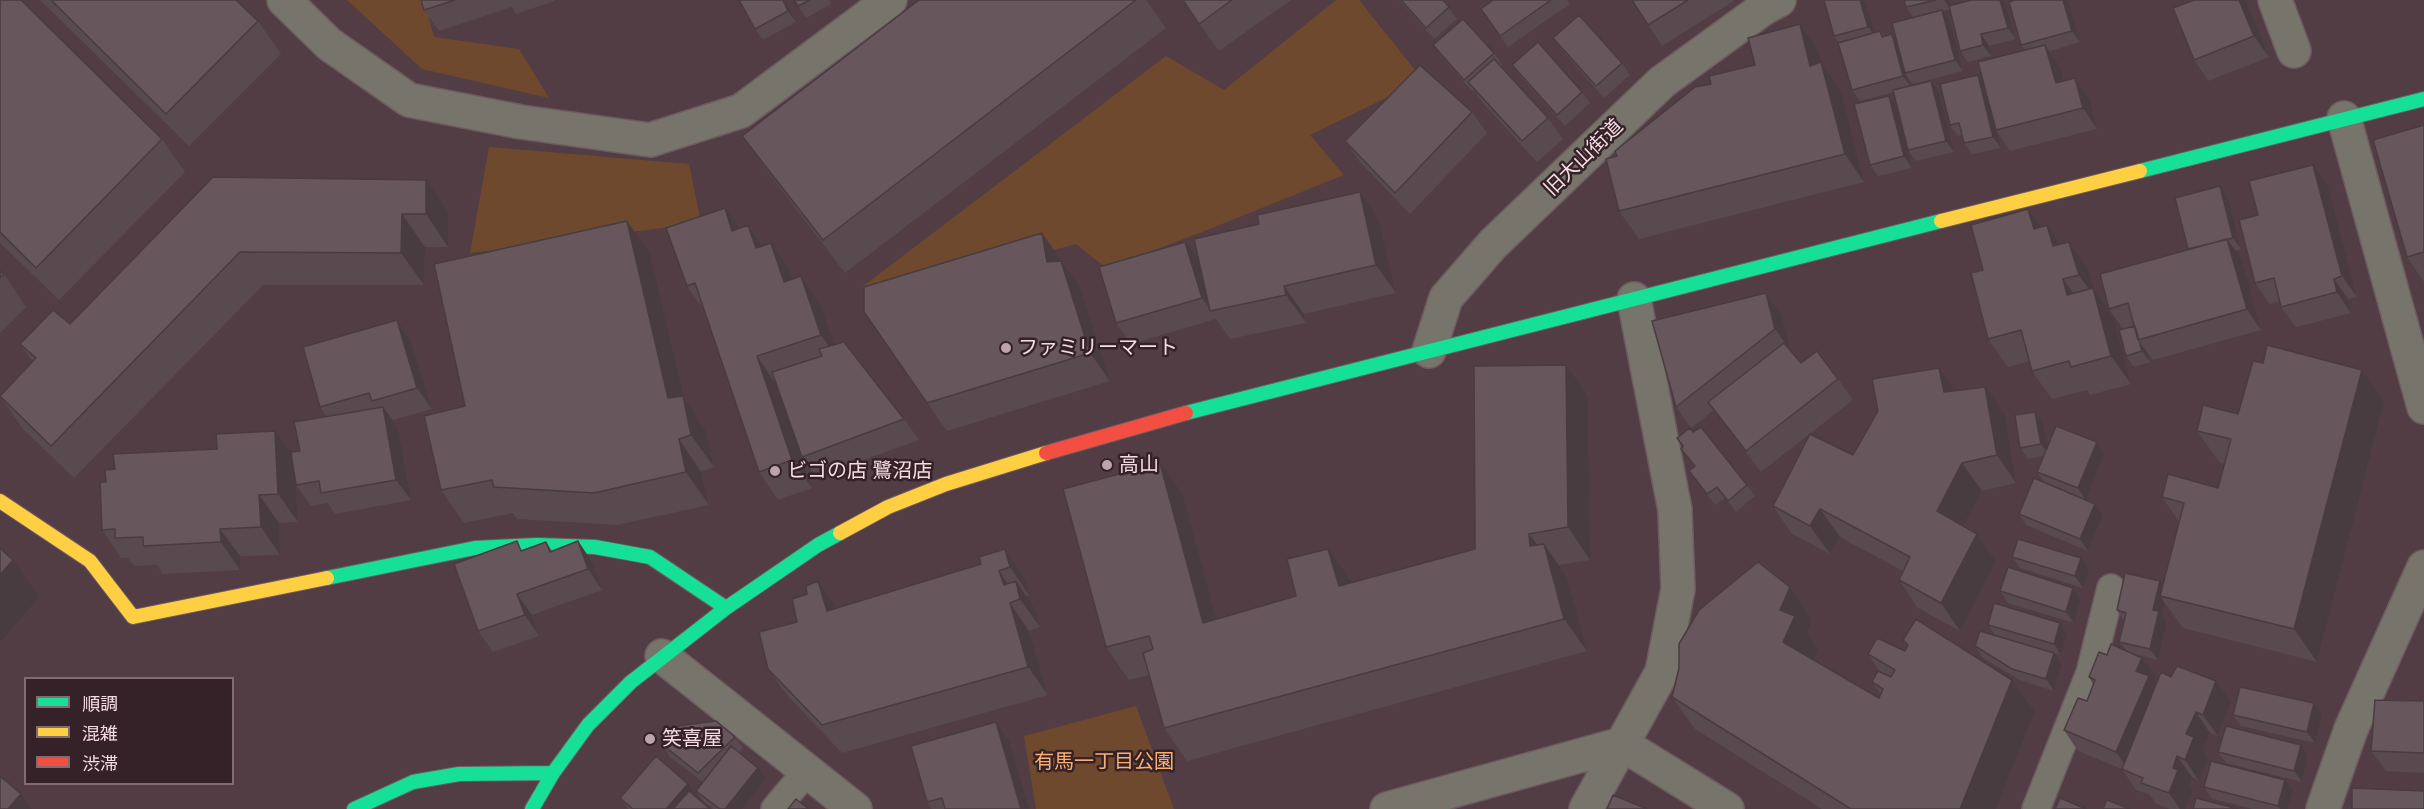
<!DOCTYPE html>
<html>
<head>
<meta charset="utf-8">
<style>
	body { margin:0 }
	#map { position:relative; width:2424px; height:809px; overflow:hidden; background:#523d44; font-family:"Fira Sans","Noto Sans JP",sans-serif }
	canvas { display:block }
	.legend { position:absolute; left:24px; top:677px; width:210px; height:108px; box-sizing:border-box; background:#352228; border:2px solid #826c72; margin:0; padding:8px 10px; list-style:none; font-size:18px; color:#f5dce2 }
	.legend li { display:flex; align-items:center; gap:12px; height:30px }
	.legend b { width:30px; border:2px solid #826c72 }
</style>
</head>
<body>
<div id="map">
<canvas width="2424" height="809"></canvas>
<ul class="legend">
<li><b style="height:8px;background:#16e098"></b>順調</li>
<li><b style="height:8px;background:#ffcf43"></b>混雑</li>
<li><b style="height:8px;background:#f24e42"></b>渋滞</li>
</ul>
</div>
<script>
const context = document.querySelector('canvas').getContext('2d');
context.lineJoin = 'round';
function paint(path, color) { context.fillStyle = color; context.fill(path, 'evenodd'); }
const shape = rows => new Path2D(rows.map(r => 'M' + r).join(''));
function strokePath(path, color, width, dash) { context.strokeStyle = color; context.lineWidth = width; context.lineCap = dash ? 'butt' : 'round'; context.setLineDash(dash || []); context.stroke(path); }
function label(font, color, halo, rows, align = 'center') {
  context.font = font + ' "Fira Sans","Noto Sans JP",sans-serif'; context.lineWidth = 5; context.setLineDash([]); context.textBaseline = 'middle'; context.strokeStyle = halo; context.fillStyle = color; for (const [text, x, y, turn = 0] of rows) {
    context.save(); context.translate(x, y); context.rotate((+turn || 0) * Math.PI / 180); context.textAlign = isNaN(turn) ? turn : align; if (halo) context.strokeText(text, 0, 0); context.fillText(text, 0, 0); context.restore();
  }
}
paint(shape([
	[347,0,424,0,434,37,519,49,549,98,422,69],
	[1336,0,1359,0,1423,80,1310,135,1344,175,1197,234,1106,268,1076,244,877,299,862,287,1166,56,1224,90],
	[489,147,689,164,701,223,470,253],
	[1136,706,1174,809,1036,809,1024,736]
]), '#6f492d');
const lane = shape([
	[775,809,807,771],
	[2036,809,2090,673,2111,588]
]);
const street = shape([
	[284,0,329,44,409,100,521,122,650,140,741,111,890,0],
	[2275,0,2294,51],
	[2344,118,2424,407],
	[1429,351,1446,298,1493,244,1662,82,1764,8,1779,0],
	[662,656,855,809],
	[1387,809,1622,744,1727,809],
	[1586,809,1662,672,1678,589,1675,510,1634,299],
	[2323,809,2351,729,2424,567]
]);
const fast = shape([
	[2140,171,2424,99],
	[1186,413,1941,221],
	[327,578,475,548,537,545,595,547,650,557,726,608],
	[354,809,413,782,459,774,553,773],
	[532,809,553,773,588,725,631,682,726,608,818,545,840,533]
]);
const slow = shape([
	[1941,221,2140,171],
	[0,501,90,561,133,617,327,578],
	[840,533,888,507,946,484,1046,453]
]);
const jam = shape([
	[1046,453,1186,413]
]);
strokePath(lane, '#6e5b61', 30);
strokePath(street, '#6e5b61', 36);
strokePath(fast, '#6e5b61', 16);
strokePath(slow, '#6e5b61', 16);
strokePath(jam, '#6e5b61', 16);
strokePath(lane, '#76746b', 27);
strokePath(street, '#76746b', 33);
strokePath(fast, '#16e098', 14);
strokePath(slow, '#ffcf43', 14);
strokePath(jam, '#f24e42', 14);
paint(shape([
	[0,0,162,139,185,172,59,300,0,243],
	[40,0,236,0,258,21,281,54,189,146],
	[421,0,554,0,554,1,516,14,512,7,439,31,424,10],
	[739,0,785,0,796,22,763,40,755,29],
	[794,0,829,0,831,4,806,18],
	[919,0,1146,0,1166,28,845,273,765,168,742,136],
	[1182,0,1291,0,1219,51],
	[1399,0,1443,0,1457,19,1434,39],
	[1493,0,1567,0,1570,4,1508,47,1481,9],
	[1632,0,1733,0,1734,1,1662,46],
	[1865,0,1874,33,1880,31,1884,36,1897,41,1913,17,1906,7,1904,0,1949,0,1950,5,2006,5,2016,39,1989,46,1991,56,1968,62,1960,51,1950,10,1943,11,1950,21,1963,71,1913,84,1909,80,1911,85,1931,81,1939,92,1954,152,1916,161,1908,150,1894,92,1860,101,1852,90,1839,43,1834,36],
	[2015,0,2068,0,2080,42,2050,51,2060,66,2064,81,2075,78,2090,99,2097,129,2010,151,1997,132,2001,148,1972,154,1964,143,1962,135,1958,136,1950,125,1978,75,1983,82,2025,50,2021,45],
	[2246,0,2269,57,2208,81,2194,60],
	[1800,24,1819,52,1822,64,1841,90,1864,182,1639,239,1619,211,1617,156,1711,84,1755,65],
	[1553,38,1622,63,1630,75,1604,98,1561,49],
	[1433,45,1494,53,1502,65,1501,66,1548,118,1563,139,1537,162,1483,103,1474,90,1472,91,1441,56],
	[1512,65,1582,92,1590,103,1565,126,1520,76],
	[1897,108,1912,168,1878,176,1870,165],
	[1472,112,1487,133,1410,214,1360,162,1345,141],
	[2424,125,2424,282,2407,257],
	[213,177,448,212,448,247,425,247,424,285,263,285,74,478,23,429,0,396,33,362,20,344,70,324],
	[2328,186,2357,297,2348,299,2351,313,2296,327,2281,307,2280,301,2270,304,2255,283,2258,215],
	[1360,192,1379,220,1396,293,1304,314,1306,323,1230,339,1216,319,1131,344,1116,323,1199,261,1259,224],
	[2228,197,2241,249,2235,251,2242,260,2261,330,2153,360,2147,352,2150,362,2134,367,2126,356,2123,329,2109,309,2188,250],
	[725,208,739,229,748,225,763,245,790,271,793,279,801,276,820,304,834,345,904,419,919,440,816,477,802,457,776,384,812,488,778,500,759,472,704,310,687,286],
	[2041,227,2060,244,2069,242,2089,270,2095,291,2113,316,2131,384,2090,395,2087,390,2052,399,2032,371,2030,361,2008,367,1988,339,1983,270],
	[1042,233,1081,289,1110,381,947,431,864,312],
	[650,253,684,398,705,429,714,467,701,472,709,505,617,525,517,519,513,513,464,523,441,490,465,406],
	[0,271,4,274,26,307,0,333],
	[1766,293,1781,314,1789,349,1801,363,1838,379,1853,400,1761,472,1714,410,1691,428,1676,407],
	[397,320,411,341,432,409,393,420,398,428,411,500,335,514,328,503,311,506,296,485,295,478,298,522,279,523,280,555,240,556,240,570,163,574,157,565,134,566,128,558,121,558,102,530,106,482,292,455,300,451,327,417,320,407],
	[1955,390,2005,415,2016,483,1982,491,1963,526,1977,534,1996,562,1960,631,1918,608,1899,580,1903,571,1840,537,1830,554,1792,534,1773,506],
	[1588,397,1590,560,1559,565,1567,577,1587,651,1187,761,1164,728,1149,675,1129,680,1106,647,1183,495,1216,619,1351,581,1351,583,1475,549],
	[2384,402,2317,662,2183,628,2165,603,2162,616,2167,622,2158,660,2137,655,2142,658,2157,678,2155,684,2156,685,2171,677,2216,681,2231,702,2218,736,2210,733,2203,750,2208,758,2199,781,2192,777,2189,785,2193,791,2185,809,2170,809,2156,804,2150,795,2136,790,2122,769,2078,751,2064,730,2087,701,2093,684,2089,677,2107,655,2126,650,2119,642,2124,621,2117,610,2163,585,2179,522,2162,497,2218,488,2224,464,2220,463,2197,431,2238,414],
	[2043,423,2047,447,2097,442,2104,453,2086,500,2045,483,2037,472,2044,456,2028,459,2020,448],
	[1693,432,1747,485,1755,496,1736,512,1725,498,1715,505,1689,471,1694,467,1681,449],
	[2095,504,2103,515,2088,551,2026,525,2019,514],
	[578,541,592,562,602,590,532,615,539,636,493,652,478,631,523,550,546,542,552,551],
	[1005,549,1024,577,1029,595,1026,596,1035,609,1040,627,1029,631,1048,695,842,753,788,696,768,669,797,622,807,594,818,581,837,608,981,564],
	[2012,557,2089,570,2083,588,2020,568],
	[1790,587,1812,620,1807,633,1818,649,1813,660,1879,698,1881,695,1872,682,1880,672,1868,654,1905,651,1907,646,1903,640,2012,680,2035,712,1996,809,1822,809,1695,729,1672,697,1679,668],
	[2073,588,2081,599,2074,623,2008,603,2000,591],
	[1988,625,2067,634,2061,655,2054,653,2062,664,2054,691,2020,680,1983,658,1975,646,1995,635],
	[2424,701,2424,773,2386,771,2371,751],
	[2233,715,2322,715,2315,743,2241,726],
	[735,737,743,748,739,752,766,779,742,809,713,809,704,802,696,791,703,782,670,757,663,745],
	[1010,743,1029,809,932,809,927,802],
	[2218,752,2308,756,2302,782,2226,763],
	[2204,787,2293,791,2288,809,2253,809,2212,799],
	[696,795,695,796,710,809,628,809,620,798]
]), '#594a4f');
paint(shape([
	[783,0,785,0,796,22,788,11],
	[1860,0,1865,0,1876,38,1868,27],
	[1944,0,1949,0,1951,9],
	[2000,0,2003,0,2006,5,2016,39,2008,28],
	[2063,0,2068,0,2080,42,2072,31],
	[2239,0,2246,0,2269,57,2254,36],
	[1942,10,1950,21,1963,71,1955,60],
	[1800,24,1819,52,1822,64,1841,90,1864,182,1845,154,1810,66],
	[1892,34,1900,46,1905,73,1909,80,1911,87,1903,76],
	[1981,34,1989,46,1991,56,1983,45],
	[2045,45,2060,66,2070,104,2056,83],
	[1978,75,1986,86,1996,130,1997,132,2001,148,1993,137],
	[2075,78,2090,99,2097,129,2083,108],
	[1931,81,1939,92,1954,152,1946,141],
	[1889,96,1897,108,1912,168,1904,156],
	[2313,165,2328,186,2357,297,2342,276],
	[426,180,448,212,448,247,426,214],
	[2220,186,2228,197,2241,249,2233,238],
	[1360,192,1379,220,1396,293,1376,265],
	[725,208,744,236,732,231],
	[2028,209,2048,237,2034,229],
	[402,214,425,247,424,285,401,253],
	[627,221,650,253,684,398,705,429,714,467,691,435,668,398],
	[748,225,768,253,756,248],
	[2047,225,2067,253,2053,246],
	[1042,233,1081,289,1110,381,1090,353,1047,262],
	[2227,239,2242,260,2261,330,2247,309],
	[1185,242,1200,262,1212,311,1202,298],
	[2069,242,2089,270,2095,291,2113,316,2131,384,2111,356,2096,299,2079,275],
	[771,243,790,271,804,310,784,282],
	[801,276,820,304,841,363,821,335],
	[2063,279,2083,307,2067,295],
	[2334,279,2348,299,2351,313,2337,292],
	[1284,286,1304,314,1306,323,1286,295],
	[1766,293,1781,314,1790,350,1775,329],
	[397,320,411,341,432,409,417,388],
	[2139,341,2147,352,2150,362,2142,351],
	[757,356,776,384,812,488,792,460],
	[1566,365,1588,397,1590,560,1568,527],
	[1939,368,1958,396,1944,392],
	[2362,370,2384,402,2317,662,2294,629],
	[1985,387,2005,415,2016,483,1997,455],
	[383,407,398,428,411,500,396,480],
	[2035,412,2043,423,2049,455,2041,444],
	[275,431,294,459,298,522,278,494],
	[679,439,701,472,709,505,686,472],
	[2097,442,2104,453,2086,500,2078,488],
	[1160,463,1183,495,1226,655,1203,623],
	[1962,463,1982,491,1956,539,1937,511],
	[259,495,279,523,280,555,261,527],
	[2095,504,2103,515,2088,551,2080,539],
	[1820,509,1840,537,1830,554,1810,526],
	[220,529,240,556,240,570,221,542],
	[1529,534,1549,561,1544,544,1567,577,1587,651,1564,619,1530,546],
	[1977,534,1996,562,1960,631,1941,603],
	[578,541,592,562,602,590,588,569],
	[1005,549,1024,577,1029,595,1010,567],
	[1328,549,1351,581,1362,619,1339,586],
	[2081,558,2089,570,2083,588,2075,576],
	[13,560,39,597,0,642,0,575],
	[999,571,1018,598,1004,585],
	[818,581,838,609,827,611],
	[1016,581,1035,609,1040,627,1020,599],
	[2160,581,2168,592,2160,596,2165,603,2162,616,2167,622,2158,660,2150,649,2153,610],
	[1790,587,1812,620,1807,633,1818,649,1806,675,1783,642,1780,610],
	[2073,588,2081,599,2074,623,2066,612],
	[517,594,532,615,539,636,525,615],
	[1010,603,1029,631,1048,695,1028,667],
	[2060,623,2067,634,2061,655,2054,644],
	[2054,653,2062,664,2054,691,2046,679],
	[2142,658,2157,678,2155,684,2164,696,2131,773,2116,752,2136,671],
	[2012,680,2035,712,1996,809,1960,809],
	[2216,681,2231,702,2218,736,2203,715],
	[2314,703,2322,715,2315,743,2307,732],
	[2196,712,2210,733,2203,750,2208,758,2199,781,2185,760,2186,734],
	[996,722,1010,743,1029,809,1021,809],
	[2301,745,2308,756,2302,782,2294,771],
	[2177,756,2192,777,2189,785,2193,791,2185,809,2180,809,2169,793,2173,768],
	[758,768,766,779,742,809,725,809],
	[2285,780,2293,791,2288,809,2280,809,2278,806],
	[688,784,696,795,684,809,666,809],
	[21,794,32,809,8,809]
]), '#483c40');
const building = shape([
	[0,0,21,0,162,139,36,268,0,232,0,0],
	[51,0,236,0,258,21,166,114,51,0],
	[421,0,455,0,424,10,421,0],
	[739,0,783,0,788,11,755,29,739,0],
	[794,0,810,0,798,6,794,0],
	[919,0,1136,0,823,240,742,136,919,0],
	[1183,0,1232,0,1199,24,1183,0],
	[1401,0,1443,0,1449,7,1426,28,1401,0],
	[1493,0,1551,0,1500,36,1481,9,1493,0],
	[1632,0,1688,0,1648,25,1632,0],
	[1824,0,1860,0,1868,27,1834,36,1824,0],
	[1904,0,1936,0,1906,7,1904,0],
	[1971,0,2000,0,2008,28,1981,34,1983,45,1960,51,1949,6,1971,0],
	[2015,0,2063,0,2072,31,2021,45,2009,2,2015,0],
	[2194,0,2239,0,2254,36,2194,60,2173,8,2194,0],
	[1942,10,1955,60,1905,73,1892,23,1942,10],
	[1579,15,1622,63,1596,86,1553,38,1579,15],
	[1463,19,1494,53,1464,80,1433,45,1463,19],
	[1800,24,1810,66,1821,62,1845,154,1619,211,1606,159,1617,156,1615,151,1695,87,1711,84,1709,76,1755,65,1748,38,1800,24],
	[1880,31,1882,37,1892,34,1903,76,1852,90,1838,43,1880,31],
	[1538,42,1582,92,1557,115,1512,65,1538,42],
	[2045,45,2056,83,2075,78,2083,108,1996,130,1978,62,2045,45],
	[1494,59,1548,118,1522,141,1468,82,1494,59],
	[1420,65,1472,112,1395,193,1345,141,1420,65],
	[1978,75,1993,137,1964,143,1959,123,1950,125,1940,84,1978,75],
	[1931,81,1946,141,1908,150,1893,90,1931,81],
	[1889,96,1904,156,1870,165,1854,104,1889,96],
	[2424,125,2424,252,2407,257,2373,140,2424,125],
	[2313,165,2342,276,2334,279,2337,292,2281,307,2274,278,2255,283,2239,220,2258,215,2249,181,2313,165],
	[213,177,426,180,426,214,402,214,401,253,240,252,51,446,0,396,36,358,20,344,53,310,70,324,213,177],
	[2220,186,2233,238,2188,249,2175,198,2220,186],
	[1360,192,1376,265,1284,286,1286,295,1210,311,1194,239,1259,224,1257,215,1360,192],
	[725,208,732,231,748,225,756,248,771,243,784,282,801,276,821,335,757,356,792,460,759,472,695,283,687,286,666,228,725,208],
	[2028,209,2034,229,2047,225,2053,246,2069,242,2079,275,2063,279,2067,295,2093,288,2111,356,2071,367,2069,361,2032,371,2021,330,1988,339,1971,273,1983,270,1971,225,2028,209],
	[627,221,668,398,683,396,691,435,679,439,686,472,594,493,494,487,492,480,441,490,424,416,465,406,434,264,627,221],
	[1042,233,1047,262,1061,261,1090,353,927,403,864,312,864,287,1042,233],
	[2227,239,2247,309,2138,340,2128,303,2109,309,2100,274,2227,239],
	[1185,242,1202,298,1116,323,1099,267,1185,242],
	[0,271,4,274,0,278,0,271],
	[1766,293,1775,329,1676,407,1652,321,1766,293],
	[397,320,417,388,372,401,369,393,320,407,303,347,397,320],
	[2135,326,2142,351,2126,356,2119,330,2135,326],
	[844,342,904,419,802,457,772,372,822,356,819,349,844,342],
	[1784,343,1801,363,1817,351,1838,379,1746,451,1708,402,1784,343],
	[2267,345,2362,370,2294,629,2160,596,2184,503,2162,497,2168,474,2218,488,2231,439,2197,431,2203,405,2238,414,2253,361,2263,363,2267,345],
	[1566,365,1568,527,1529,534,1530,546,1544,544,1564,619,1164,728,1143,653,1153,649,1149,636,1106,647,1063,489,1160,463,1203,623,1296,596,1287,559,1328,549,1339,586,1475,549,1474,366,1566,365],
	[1939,368,1944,392,1985,387,1997,455,1962,463,1937,511,1977,534,1941,603,1899,580,1910,557,1820,509,1810,526,1773,506,1810,434,1853,455,1878,411,1872,379,1939,368],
	[383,407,396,480,321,493,319,481,296,485,291,452,300,451,294,422,383,407],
	[2035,412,2041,444,2020,448,2015,415,2035,412],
	[2056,426,2097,442,2078,488,2037,472,2056,426],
	[1701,427,1747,485,1728,501,1717,487,1707,494,1689,471,1695,466,1681,449,1683,446,1677,438,1690,428,1693,432,1701,427],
	[275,431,278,494,259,495,261,527,220,529,221,542,143,546,143,537,115,538,115,529,102,530,100,482,106,482,105,470,115,469,113,454,217,449,216,434,275,431],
	[2034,478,2095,504,2080,539,2019,514,2034,478],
	[2018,539,2081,558,2075,576,2012,557,2018,539],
	[517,541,521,551,546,542,550,552,578,541,588,569,517,594,525,615,478,631,454,564,517,541],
	[0,548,13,560,0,575,0,548],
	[1005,549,1010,567,999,571,1004,585,1016,581,1020,599,1010,603,1028,667,822,725,768,669,759,632,797,622,792,599,807,594,806,586,818,581,827,611,981,564,979,557,1005,549],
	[1758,562,1790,587,1780,610,1795,616,1783,642,1879,698,1883,689,1872,682,1878,671,1891,677,1895,670,1868,654,1877,638,1905,651,1908,645,1903,640,1916,619,2012,680,1960,809,1851,809,1672,697,1679,668,1679,644,1699,610,1758,562],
	[2008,567,2073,588,2066,612,2000,591,2008,567],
	[2125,573,2160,581,2153,610,2159,611,2150,649,2119,642,2126,613,2117,610,2125,573],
	[1994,603,2060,623,2054,644,1988,625,1994,603],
	[1980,631,2054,653,2046,679,2012,669,1975,646,1980,631],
	[2111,644,2142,658,2136,671,2149,676,2116,752,2064,730,2078,698,2087,701,2095,680,2089,677,2099,652,2107,655,2111,644],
	[2177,666,2216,681,2203,715,2196,712,2186,734,2194,737,2185,760,2177,756,2173,768,2178,770,2169,793,2141,783,2143,778,2122,769,2161,672,2171,677,2177,666],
	[2240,687,2314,703,2307,732,2233,715,2240,687],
	[2375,700,2424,701,2424,753,2371,751,2375,700],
	[716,721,735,737,698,773,663,745,678,726,716,721],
	[996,722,1021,809,945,809,942,798,927,802,911,746,996,722],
	[2226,726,2301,745,2294,771,2218,752,2226,726],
	[731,746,758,768,725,809,720,809,696,791,731,746],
	[656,756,688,784,666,809,633,809,620,798,656,756],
	[2211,761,2285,780,2278,806,2204,787,2211,761],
	[0,776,21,794,8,809,0,809,0,776],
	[2352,788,2424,791,2424,809,2352,809,2352,788],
	[689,791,710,809,673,809,689,791],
	[1613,795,1647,809,1607,809,1613,795],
	[2060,798,2086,809,2055,809,2060,798],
	[2196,798,2238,809,2193,809,2196,798],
	[796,799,809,809,788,809,796,799],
	[2107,800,2130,809,2103,809,2107,800]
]);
paint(building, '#67565c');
strokePath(building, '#483c40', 1.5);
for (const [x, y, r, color] of [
	[1006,348,6,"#bca4ab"],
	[1107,465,6,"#bca4ab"],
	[775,471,6,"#bca4ab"],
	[650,739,6,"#bca4ab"]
]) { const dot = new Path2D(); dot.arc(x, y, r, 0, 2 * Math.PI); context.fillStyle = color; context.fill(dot); strokePath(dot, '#352228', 2); }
label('20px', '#f5dce2', '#352228', [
	["旧大山街道",1584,158,-44]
]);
label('20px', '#f5dce2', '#352228', [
	["ファミリーマート",1018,348],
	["高山",1119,465],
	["ビゴの店 鷺沼店",787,471],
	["笑喜屋",662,739]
], 'left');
label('20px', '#faaf70', '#352228', [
	["有馬一丁目公園",1104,762]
]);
</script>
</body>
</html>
